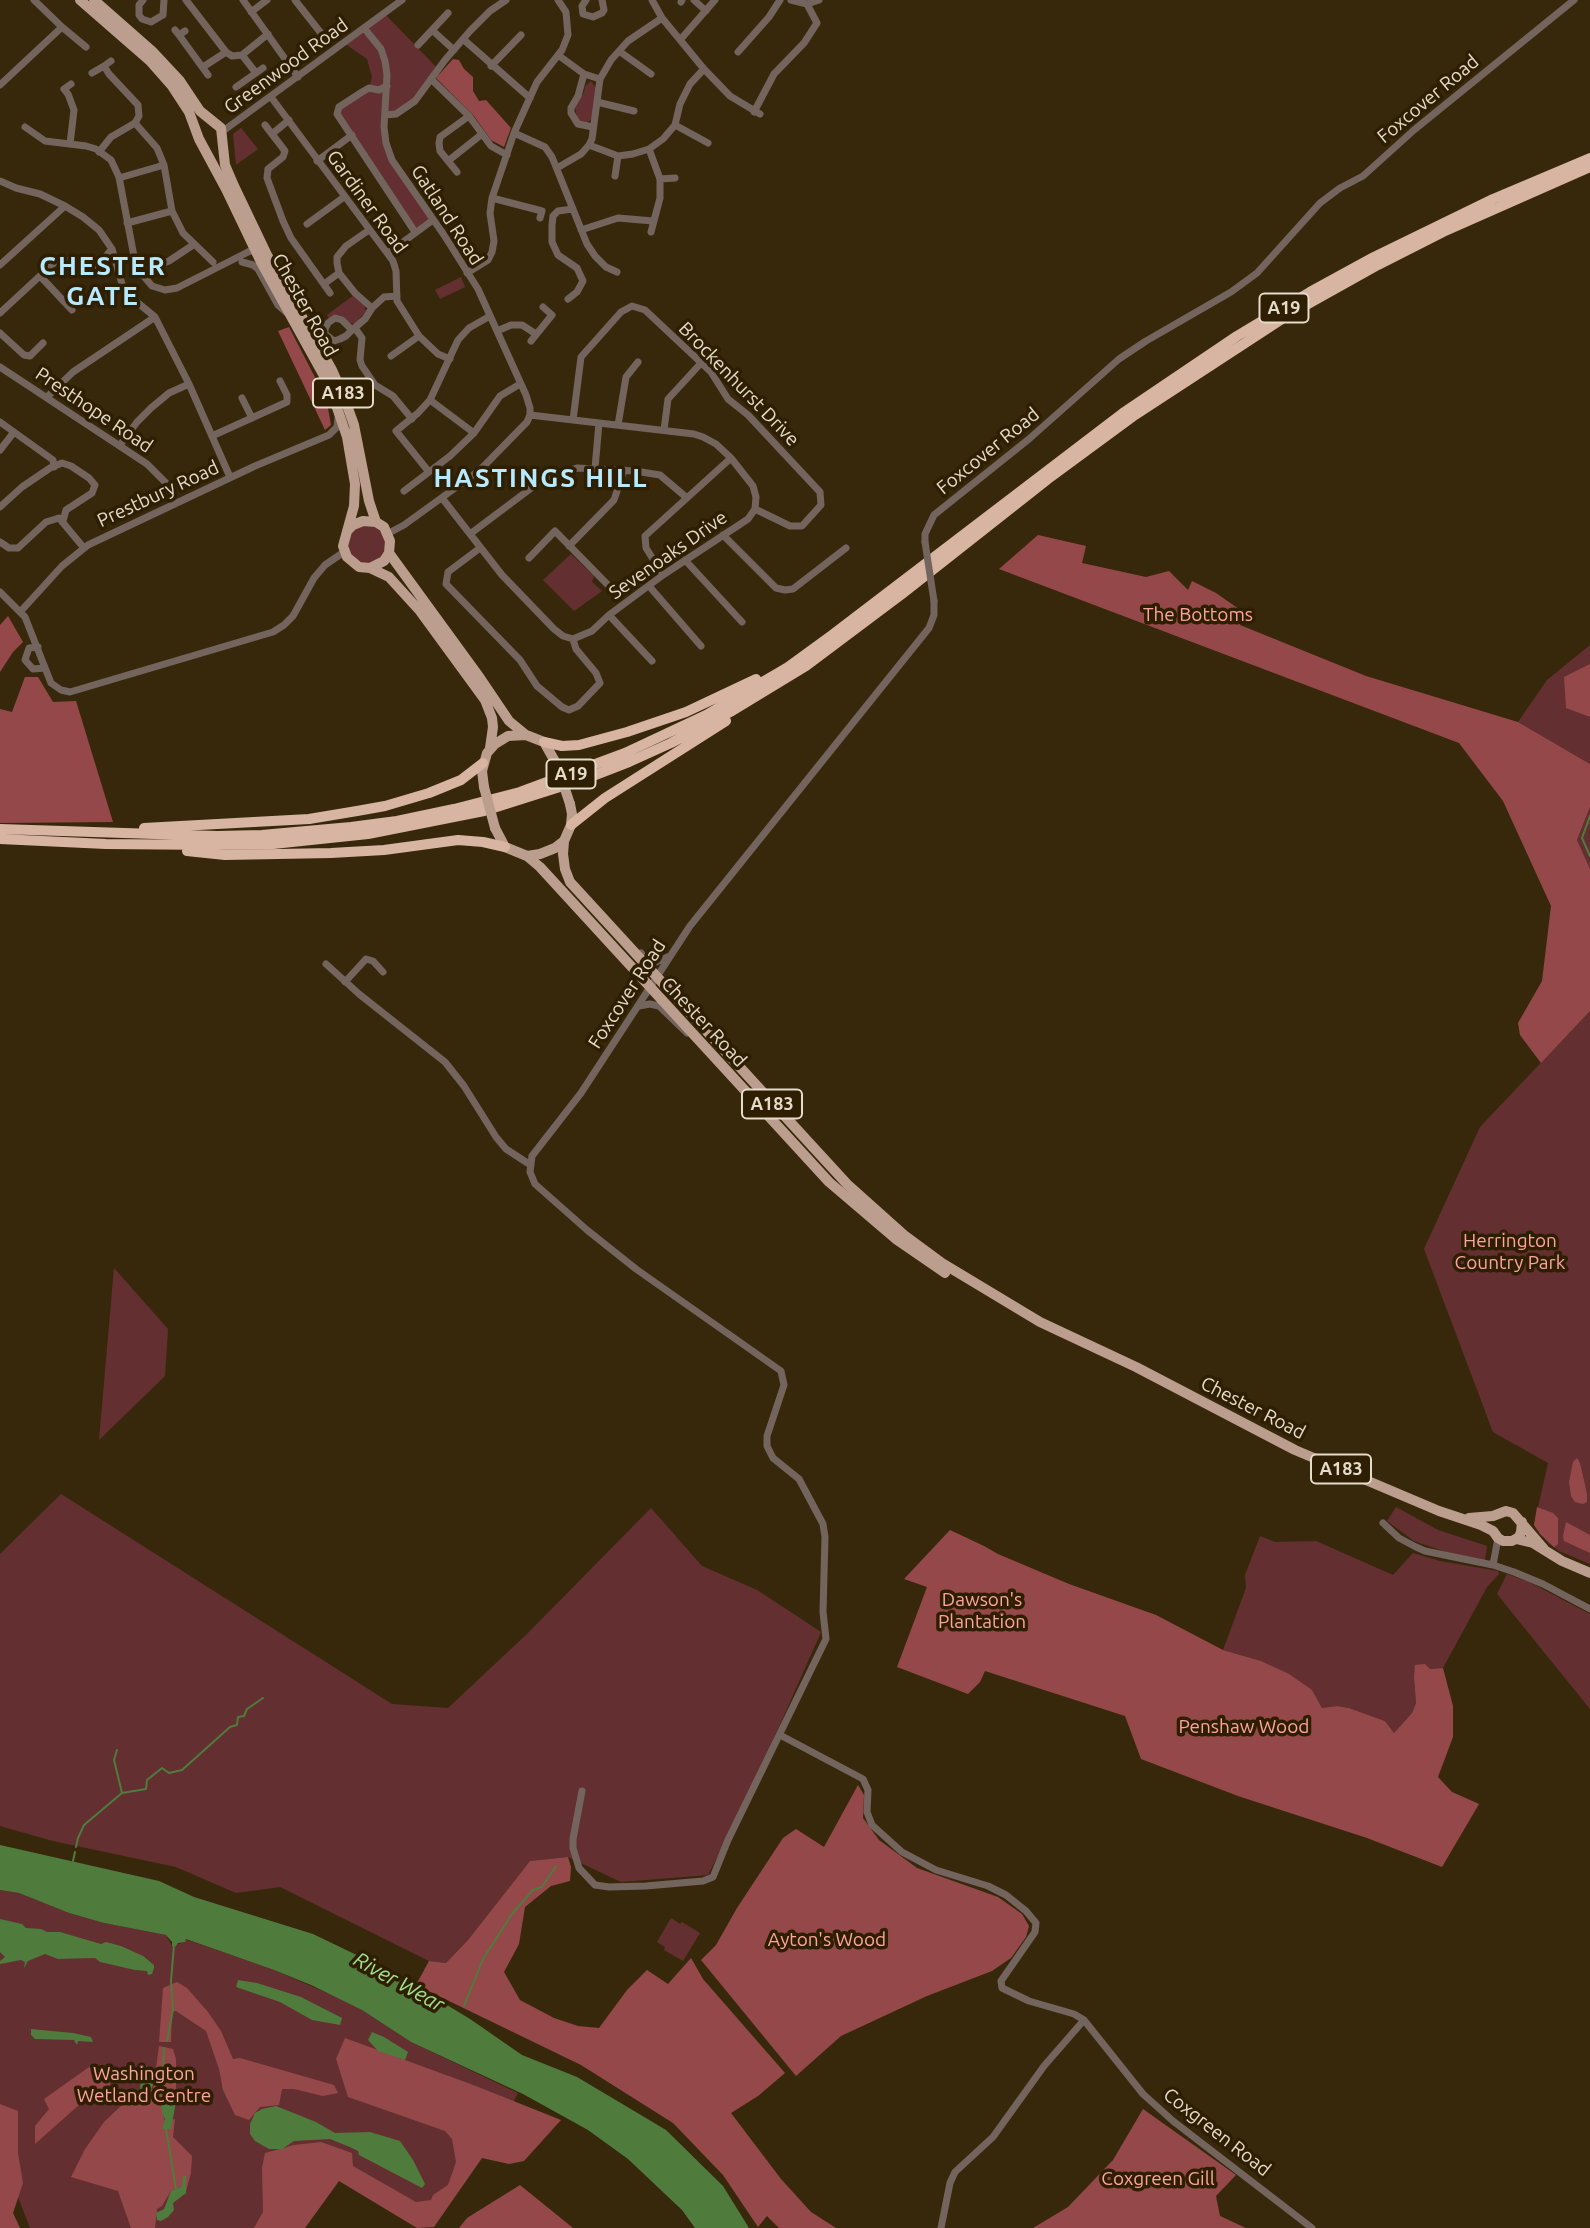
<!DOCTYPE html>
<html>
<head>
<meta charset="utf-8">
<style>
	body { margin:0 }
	canvas { display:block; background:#38280b }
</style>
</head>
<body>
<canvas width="1590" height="2228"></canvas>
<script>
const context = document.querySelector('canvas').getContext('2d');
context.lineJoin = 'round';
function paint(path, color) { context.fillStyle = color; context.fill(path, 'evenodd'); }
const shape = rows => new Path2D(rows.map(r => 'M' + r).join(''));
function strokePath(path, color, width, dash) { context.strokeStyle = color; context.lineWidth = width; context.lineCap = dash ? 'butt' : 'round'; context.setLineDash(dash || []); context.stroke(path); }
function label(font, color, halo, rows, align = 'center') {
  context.font = font + ' Ubuntu,sans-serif'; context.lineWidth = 7; context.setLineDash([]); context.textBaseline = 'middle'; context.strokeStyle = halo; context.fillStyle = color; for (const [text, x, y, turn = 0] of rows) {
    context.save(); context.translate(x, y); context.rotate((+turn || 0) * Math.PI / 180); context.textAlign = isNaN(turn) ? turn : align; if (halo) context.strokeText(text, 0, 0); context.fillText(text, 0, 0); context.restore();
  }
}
paint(shape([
	[384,13,438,69,415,101,385,115,384,127,392,160,433,220,415,232,342,122,339,107,369,88,372,77,367,59,344,43],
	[591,81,596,88,593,118,587,123,581,122,577,117,575,107,584,92,585,86],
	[241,128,258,149,236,165,233,134],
	[461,277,465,287,440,299,435,290],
	[354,295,364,305,366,311,355,324,329,319,327,315],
	'348 544a19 19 0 1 1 38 0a19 19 0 1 1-38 0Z',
	[571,554,594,576,592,582,602,591,574,611,543,580],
	[1590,645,1590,764,1518,722,1547,680],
	[1590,807,1590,869,1577,840],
	[1590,1011,1590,1564,1559,1551,1548,1543,1534,1525,1548,1463,1493,1432,1424,1249,1480,1127],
	[114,1268,168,1329,165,1376,99,1440],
	[61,1494,392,1704,448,1708,528,1633,651,1508,702,1566,757,1590,821,1632,746,1801,708,1875,621,1882,568,1857,530,1861,468,1940,446,1963,429,1961,280,1887,236,1893,176,1867,53,1841,0,1826,0,1554],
	[1396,1507,1438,1530,1487,1546,1485,1560,1446,1552,1414,1541,1387,1521],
	[1260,1536,1275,1542,1316,1541,1393,1575,1413,1553,1440,1561,1498,1571,1499,1574,1487,1587,1443,1668,1429,1669,1414,1678,1416,1703,1412,1713,1394,1733,1385,1721,1349,1708,1337,1706,1322,1708,1312,1690,1261,1661,1223,1650,1246,1588,1245,1575],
	[1507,1574,1529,1582,1590,1614,1590,1709,1497,1594],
	[0,1890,19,1893,69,1913,104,1923,166,1935,172,1946,184,1942,185,1939,274,1970,334,1996,362,2010,411,2042,518,2093,502,2124,436,2223,338,2172,297,2228,30,2228,4,2161,0,2159],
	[671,1918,680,1924,682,1922,700,1933,683,1961,664,1950,665,1947,657,1942]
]), '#642f30');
paint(shape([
	[453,59,459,60,464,69,473,77,473,91,479,101,486,100,511,128,504,147,491,140,474,116,436,78],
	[289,327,321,389,328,408,331,425,325,430,278,331],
	[1038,535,1086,546,1082,563,1146,577,1169,571,1188,590,1192,581,1216,593,1246,614,1240,625,1366,676,1518,722,1590,764,1590,807,1577,840,1590,869,1590,1011,1541,1063,1520,1035,1518,1023,1542,981,1551,906,1503,801,1459,743,999,569],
	[8,616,23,642,13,652,0,672,0,625],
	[1590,664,1590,717,1566,708,1564,677],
	[25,677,38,677,53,702,76,701,113,822,0,823,0,709,12,712],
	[1577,1458,1580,1463,1587,1494,1587,1502,1583,1504,1575,1502,1571,1496,1569,1482,1573,1462],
	[1537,1507,1553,1513,1558,1518,1558,1544,1554,1547,1540,1534,1534,1525],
	[1566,1522,1590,1535,1590,1553,1564,1541,1563,1536],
	[950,1530,984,1546,998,1554,1069,1584,1156,1615,1223,1650,1261,1661,1289,1674,1312,1690,1322,1708,1337,1706,1349,1708,1385,1721,1394,1733,1412,1713,1416,1703,1414,1678,1415,1665,1425,1664,1430,1669,1443,1668,1453,1706,1453,1737,1438,1777,1452,1792,1479,1804,1442,1867,1367,1838,1238,1796,1141,1759,1125,1716,985,1671,980,1682,968,1694,897,1667,927,1587,904,1579],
	[858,1785,864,1795,863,1818,879,1840,917,1868,998,1897,1022,1914,1029,1926,1026,1937,1011,1958,992,1971,927,1996,841,2036,796,2076,701,1960,716,1945,737,1908,783,1838,796,1829,824,1847],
	[568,1857,571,1867,570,1881,551,1886,525,1907,519,1944,504,1972,520,2000,554,2018,578,2026,599,2028,627,1990,647,1970,668,1984,691,1958,703,1979,785,2073,758,2096,731,2113,781,2179,811,2212,836,2228,779,2228,767,2216,758,2227,723,2175,673,2123,581,2065,416,1985,429,1961,446,1963,468,1940,530,1861],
	[177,1982,187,1988,208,2012,221,2031,233,2059,240,2058,334,2085,338,2093,323,2096,294,2089,282,2089,279,2105,260,2107,249,2120,235,2115,223,2090,219,2069,206,2031,176,2011,172,2011,171,2042,159,2042,163,1988],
	[345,2038,476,2086,561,2120,524,2161,509,2164,482,2158,434,2227,417,2228,339,2181,305,2228,254,2228,263,2212,262,2168,265,2153,294,2145,321,2142,352,2153,353,2166,416,2202,431,2200,433,2195,448,2185,456,2162,452,2139,445,2131,348,2097,336,2059],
	[159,2046,173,2049,176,2059,176,2088,168,2100,163,2113,166,2127,171,2120,175,2119,173,2137,192,2156,191,2173,185,2195,182,2186,171,2191,162,2206,157,2209,155,2228,131,2228,118,2191,71,2177,85,2149,104,2122,123,2104,139,2100,144,2084,153,2090],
	[89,2067,109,2076,110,2085,89,2096,35,2144,35,2126,49,2109,44,2099],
	[0,2104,18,2111,18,2153,23,2183,13,2213,20,2228,0,2228],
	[1143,2109,1236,2175,1216,2196,1220,2216,1246,2228,1033,2228,1068,2207,1113,2160],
	[520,2185,573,2228,459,2228,467,2218]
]), '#954849');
paint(shape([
	[0,1845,159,1881,194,1897,313,1934,396,1974,470,2019,522,2055,577,2077,666,2130,723,2186,749,2228,695,2228,682,2210,628,2159,588,2130,523,2094,411,2042,362,2010,311,1985,274,1970,186,1939,185,1942,178,1943,175,1947,172,1946,172,1942,166,1935,104,1923,69,1913,19,1893,0,1890],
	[0,1919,22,1924,26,1928,41,1929,47,1932,60,1932,101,1944,106,1942,121,1946,143,1956,154,1965,154,1968,152,1974,148,1975,147,1971,135,1970,100,1962,95,1958,58,1959,45,1954,28,1961,24,1968,25,1962,21,1960,0,1964,0,1961,5,1957,0,1952],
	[238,1980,257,1983,301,1997,342,2018,340,2025,312,2020,280,2002,236,1987],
	[31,2029,73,2033,91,2037,93,2042,78,2041,77,2045,74,2040,35,2039,31,2035],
	[372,2032,384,2037,408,2052,405,2060,378,2051,368,2040],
	[144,2064,149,2068,154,2069,156,2074,152,2088,148,2091,140,2090,141,2073],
	[166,2097,174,2098,176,2102,171,2129,162,2129,165,2119,162,2113,162,2106],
	[276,2106,316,2122,335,2133,370,2132,400,2141,413,2160,425,2184,422,2188,359,2155,358,2151,352,2148,330,2139,294,2141,282,2149,269,2149,255,2141,250,2134,250,2124,255,2113,262,2109],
	[183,2176,186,2176,186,2193,173,2203,174,2210,168,2217,161,2221,157,2220,156,2213,164,2209,171,2191,182,2186]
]), '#4f7b3d');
strokePath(shape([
	[1590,816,1582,838,1590,856],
	[117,1750,114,1760,122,1793],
	[76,1847,78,1838,84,1825,122,1793,146,1789,147,1780,162,1768,169,1773,182,1770,230,1727,237,1725,238,1717,244,1716,247,1709,263,1698],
	[73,1861,75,1852],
	[464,2006,483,1959,512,1914,533,1890,542,1887,556,1866],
	[167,2041,173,2010,171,1981,174,1945],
	[162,2106,164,2048],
	[166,2129,176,2189]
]), '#4f7b3d', 2);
strokePath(shape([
	[34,0,62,27,86,47],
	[143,0,139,5,139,15,142,19,151,22,163,15,164,0],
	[186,0,226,52,232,56,242,55,268,34],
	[243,0,298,77],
	[295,0,324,37],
	[586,0,582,6,583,14,593,17,602,13,604,10,602,0],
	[652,0,662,18,704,69,730,96,760,114],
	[694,0,706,11],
	[681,2,682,0],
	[807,4,819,0],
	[251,12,267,0],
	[364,28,381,49,385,61,387,75,384,127,386,143,392,160,444,235,478,289,526,395,530,408,530,415],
	[175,30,179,35,185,31],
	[432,30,454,50],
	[179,35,208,75],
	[463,39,530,98],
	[680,40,715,0],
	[418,45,448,13],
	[619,51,651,74],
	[738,52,769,17,780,0],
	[242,55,256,73],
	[558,55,584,74,600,79],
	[491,66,521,35],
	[203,67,226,52],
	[92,73,104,66],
	[584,74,578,96,571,108,571,113,578,124,593,127],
	[431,79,469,116,491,146,507,155],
	[0,85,62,27],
	[387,86,379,90,369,88,362,92,339,107,337,114,415,232],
	[236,87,263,68],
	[271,97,393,261,396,271,397,301,419,336,438,354,450,359],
	[597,102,634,111],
	[754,112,774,74,804,43,817,23,807,4,791,0],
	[385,115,396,114,415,101,445,60,470,31,490,11,506,0],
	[135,123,157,148,164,165,172,211,183,233,213,262],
	[265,125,285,151,283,157,268,169,267,178,283,221,291,238,330,293],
	[675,125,708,143],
	[25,127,45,141,86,146,96,149,111,160,119,177,136,267,152,286,165,290,177,288,242,255,250,251,255,251],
	[223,131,402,0],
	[514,133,545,147,552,157,587,244,595,256,606,267,617,272],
	[272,134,289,120],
	[70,144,74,110,68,94,64,89,71,84],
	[589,145,618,156,633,154,649,149,663,139,675,125,680,104,690,84,704,69],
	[649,149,660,179,660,198,651,232],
	[99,152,111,137,135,123,139,116,138,105,109,74,104,66,111,61],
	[317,161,352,135],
	[448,161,482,134],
	[557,168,581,154,589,145,592,139,600,79,611,60,628,41,662,18],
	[457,172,440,151,439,143,440,137,469,116],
	[615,176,618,156],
	[119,178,164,165],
	[660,179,675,178],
	[0,181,16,188,40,194,65,206,83,217,99,230,112,249,122,284,132,298,155,317,189,384,230,477],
	[492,198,542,211,540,218],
	[127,223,172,211],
	[307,224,344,197],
	[369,230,346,246,337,257,337,263,339,273,355,293,372,308],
	[581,230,618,218,653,221],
	[388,253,433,220],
	[242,262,253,265,258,269,278,305,286,312],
	[0,265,65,206],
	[467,273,488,260,492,252,494,241,490,213,492,198,514,133,537,82,562,50,568,35,566,12,558,0],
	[141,275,145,270,169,261,193,245],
	[40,276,72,310],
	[324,284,339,273],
	[568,299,577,292,583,281,577,268,558,255,552,242,552,225,553,216,558,211,573,209],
	[0,313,56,261,66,260,81,274,91,273,112,249],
	[355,328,362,338,360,360,362,366,375,385,393,396,412,419],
	[352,330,342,320,335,318,328,323,325,329,325,334,334,341,340,339,346,336,352,330,365,319,372,308,384,297,397,296],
	[497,331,511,325,522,325,536,334],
	[0,333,24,355,30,356,43,343],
	[531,341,552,315,543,307],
	[391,356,419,336],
	[0,367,147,464,167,484,174,503],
	[47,397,73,372,155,317],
	[242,398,252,418],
	[430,400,474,433],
	[573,420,581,357,621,312,632,306,645,310,711,372,728,399,748,415,820,492,821,505,802,526,790,526,755,509],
	[0,422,53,460,54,467],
	[618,425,626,377,638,362],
	[664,430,668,399,702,362],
	[212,436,287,402,287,395,280,381],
	[120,445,137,422,151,408,169,393,189,384],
	[0,450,14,432],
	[595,468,599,423],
	[429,472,396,431,418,413,430,400,458,340,469,328,490,316],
	[404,491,450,456,474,433,500,396,520,384],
	[442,498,502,575,554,629,563,636,573,639,592,631,609,615,663,575,748,519,755,509,756,497,753,486,731,458,716,444,703,437,694,434,530,415],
	[0,507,22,487,50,468,62,463,71,466,89,478,95,485,92,493,66,510,63,521],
	[387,534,404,525,480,470,527,422,530,415],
	[470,534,542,480,577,468,635,471,660,475,687,498],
	[723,535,776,588,785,590,793,589,846,548],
	[0,542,9,548,18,548,46,522,59,518,84,548],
	[925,542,925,534,934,515,1029,439,1119,359,1146,341,1231,292,1257,273,1320,203,1340,188,1363,176,1414,130,1574,0],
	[569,546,614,500,624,470],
	[480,548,448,572,446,584,520,660,537,686,562,707,569,710,578,706,600,683,596,673,576,649,573,639],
	[529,558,555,531,607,584],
	[685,560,742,622],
	[663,575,646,548,645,536,731,458],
	[649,586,701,646],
	[0,592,25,617,51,683,61,690,70,692,273,632,284,625,293,616,314,578,325,565,344,552],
	[21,611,62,566,88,545,255,466,329,435,337,427,338,418],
	[609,615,652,661],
	[38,647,29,648,25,660,33,669,45,668],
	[641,953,646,959,656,962,670,956],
	[326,964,359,994,445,1062,464,1086,496,1137,506,1149,529,1164],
	[345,982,366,959,373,961,383,972],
	[639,1006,650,1004,659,1006,687,1033],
	[1383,1523,1399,1538,1416,1547,1425,1551,1493,1565,1514,1572,1543,1584,1590,1609],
	[1493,1565,1498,1538],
	[780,1735,863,1779,868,1790,867,1812,872,1825,902,1852,936,1870,988,1886,1006,1895,1026,1911,1036,1923,1035,1932,1001,1981,1002,1988,1029,2001,1074,2014,1084,2020,1143,2094,1173,2121,1312,2228],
	[582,1791,573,1839,573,1848,579,1868,595,1885,609,1887,646,1886,703,1881,713,1877,728,1840,826,1639,823,1612,825,1537,823,1524,799,1479,773,1458,767,1446,767,1436,784,1385,781,1371,636,1269,587,1230,535,1184,530,1172,532,1156,581,1093,690,926,929,628,934,615,934,601],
	[941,2228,950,2183,955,2172,993,2137,1044,2066,1084,2020]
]), '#73655e', 7);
strokePath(shape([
	[80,0,150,61,172,86,189,112,199,139,226,189,261,262,323,374,335,402,347,437,355,484,354,506,343,546,347,557,359,567,370,568,389,577,420,611,485,700,492,718,493,727,490,748],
	[94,0,152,51,180,81,200,111,221,128,225,165,234,186,267,255,332,370,344,397,354,425,369,501,376,522],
	[347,531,353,525,363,521,376,522,384,527,390,541,389,553,384,561,370,568],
	[389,553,480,678,509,721,526,735],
	[484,787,482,771,487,753,495,744,508,736,526,735,544,742,557,765],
	[495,828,505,847,527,856,540,854,555,848,564,841,571,825,572,814,570,804],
	[564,841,563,854,565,869,570,882,847,1184,904,1235,942,1263,1040,1322,1136,1367,1295,1450,1439,1511,1481,1525,1493,1531,1498,1538,1503,1541,1512,1541,1519,1537,1521,1532,1522,1522],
	[527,856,540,867,829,1182,897,1240,945,1273],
	[1469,1518,1493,1516,1506,1511,1513,1513,1544,1549],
	[1516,1539,1533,1543,1562,1561,1590,1573]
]), '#bc9e8f', 10);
strokePath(shape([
	[544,742,562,746,579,745,627,732,686,712,756,679],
	[571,825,605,798,726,721],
	[144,828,309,819,357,811,385,806,429,793,461,780,483,763],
	[0,829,217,836,262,835,351,827,397,821,454,809,520,792,625,753,706,715,788,667,832,635,1123,413,1237,336,1310,292,1374,257,1493,199,1590,158],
	[0,839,106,844,215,845,273,844,368,834,484,811,585,779,629,762,671,743,732,711,806,666,902,594,1048,479,1135,415,1285,317,1378,265,1443,232,1590,167],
	[187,851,225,855,331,853,384,850,458,840,483,842,505,847]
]), '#d8b5a2', 10);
strokePath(shape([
	[925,542,934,601]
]), '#73655e', 7);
strokePath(shape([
	[557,765,570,804],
	[484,787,495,828]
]), '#bc9e8f', 10);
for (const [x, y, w] of [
	[1284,308,49],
	[343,393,60],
	[571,774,49],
	[772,1104,60],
	[1341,1469,60]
]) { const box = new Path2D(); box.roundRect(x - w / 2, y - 14.5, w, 29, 5); context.fillStyle = '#2e1e02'; context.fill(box); strokePath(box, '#e5dbcb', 2); }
label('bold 18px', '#e5dbcb', null, [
	["A19",1284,308],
	["A183",343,393],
	["A19",571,774],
	["A183",772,1104],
	["A183",1341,1469]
]);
label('19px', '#e5dbcb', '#2e1e02', [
	["Greenwood Road",286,66,-36],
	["Foxcover Road",1428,99,-40],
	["Gardiner Road",367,202,54],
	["Gatland Road",447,215,57],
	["Chester Road",305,305,61],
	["Brockenhurst Drive",739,384,46],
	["Presthope Road",94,410,34],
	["Foxcover Road",988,451,-39],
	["Prestbury Road",158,494,-25],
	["Sevenoaks Drive",668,555,-35],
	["Foxcover Road",627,994,-57],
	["Chester Road",704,1022,47],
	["Chester Road",1253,1408,27],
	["Coxgreen Road",1217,2132,38]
]);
label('19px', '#fda3a2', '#2e1e02', [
	["The Bottoms",1198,615],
	["Herrington",1510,1241],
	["Country Park",1510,1263],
	["Dawson's",982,1600],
	["Plantation",982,1622],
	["Penshaw Wood",1244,1727],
	["Ayton's Wood",827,1940],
	["Washington",144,2074],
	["Wetland Centre",144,2096],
	["Coxgreen Gill",1158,2179]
]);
label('italic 21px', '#a1e189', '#2e1e02', [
	["River Wear",399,1982,29]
]);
context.letterSpacing = '2px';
label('bold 26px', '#b7eaff', '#2e1e02', [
	["CHESTER",103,266],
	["GATE",103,296],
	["HASTINGS HILL",541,478]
]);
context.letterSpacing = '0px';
</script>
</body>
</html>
